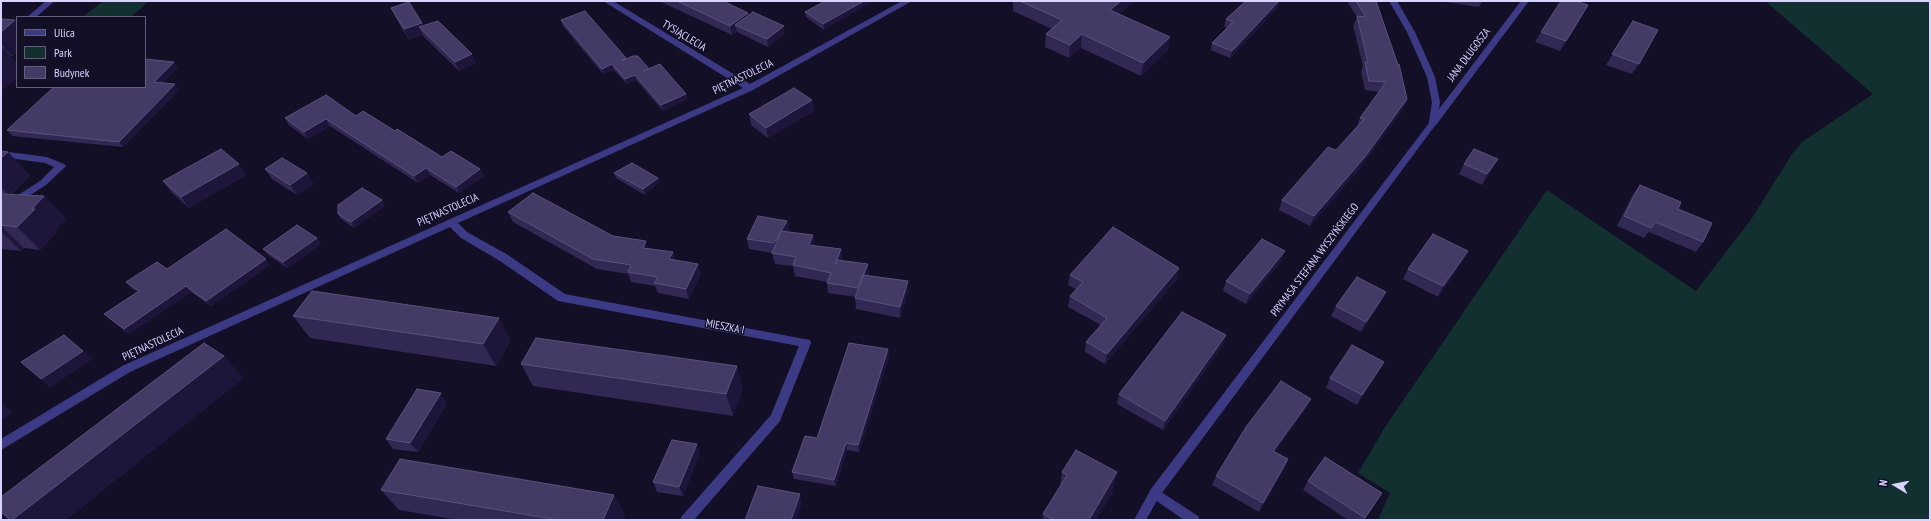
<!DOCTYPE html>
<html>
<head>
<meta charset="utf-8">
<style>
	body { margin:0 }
	#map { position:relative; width:1931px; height:521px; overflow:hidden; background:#130f26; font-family:"PT Sans Narrow",sans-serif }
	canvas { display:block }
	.frame { position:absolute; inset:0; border:2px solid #d9d4ff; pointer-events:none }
	.legend { position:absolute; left:16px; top:16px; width:130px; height:72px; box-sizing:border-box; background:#130f26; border:1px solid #625e7d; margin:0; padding:5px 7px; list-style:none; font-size:12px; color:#d9d4ff }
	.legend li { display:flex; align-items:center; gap:8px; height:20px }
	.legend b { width:20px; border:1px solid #625e7d }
	.north { position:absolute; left:1875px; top:465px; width:40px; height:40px; -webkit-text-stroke:3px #130f26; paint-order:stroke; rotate:280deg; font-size:11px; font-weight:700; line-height:16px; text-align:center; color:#d9d4ff }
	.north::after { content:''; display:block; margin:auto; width:14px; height:18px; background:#d9d4ff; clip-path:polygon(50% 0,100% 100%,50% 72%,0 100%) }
</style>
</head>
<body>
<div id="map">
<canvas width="1931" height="521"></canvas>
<div class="frame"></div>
<ul class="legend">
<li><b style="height:5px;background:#3d3a85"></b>Ulica</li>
<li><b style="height:11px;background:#12302f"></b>Park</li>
<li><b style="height:11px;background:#433a66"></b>Budynek</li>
</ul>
<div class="north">N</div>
</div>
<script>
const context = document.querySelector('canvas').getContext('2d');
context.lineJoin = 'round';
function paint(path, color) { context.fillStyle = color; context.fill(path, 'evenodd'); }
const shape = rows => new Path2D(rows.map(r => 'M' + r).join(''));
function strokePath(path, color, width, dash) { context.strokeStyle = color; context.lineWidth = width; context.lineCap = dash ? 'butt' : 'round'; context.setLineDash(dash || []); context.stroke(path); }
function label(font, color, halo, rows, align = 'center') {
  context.font = font + ' "PT Sans Narrow",sans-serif'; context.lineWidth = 3; context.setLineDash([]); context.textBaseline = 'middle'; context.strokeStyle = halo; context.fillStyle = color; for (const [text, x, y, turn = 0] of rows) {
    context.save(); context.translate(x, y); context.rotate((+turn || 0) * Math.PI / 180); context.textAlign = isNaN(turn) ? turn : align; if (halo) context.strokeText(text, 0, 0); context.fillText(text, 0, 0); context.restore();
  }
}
paint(shape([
	[103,1,149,1,131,17,83,17],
	[1765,1,1930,1,1930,520,1378,520,1390,493,1358,473,1385,427,1547,190,1696,291,1752,218,1792,154,1802,142,1873,94]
]), '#12302f');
paint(shape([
	[46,1,55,1,36,17,27,17,46,1],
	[603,1,613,1,750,84,902,1,912,1,753,90,458,223,467,232,508,255,565,294,810,340,811,343,780,421,694,520,680,520,682,516,771,415,799,346,558,301,500,261,461,238,450,227,130,372,1,450,1,439,122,366,743,88,603,1],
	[1521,1,1529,1,1436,125,1430,125,1429,123,1430,121,1521,1],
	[1,151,47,157,64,164,66,166,46,185,1,214,1,206,40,181,54,167,45,163,1,157,1,151],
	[1155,488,1198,516,1200,520,1184,520,1151,497,1149,493,1151,489,1155,488]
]), '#3d3a85');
paint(shape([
	[1389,1,1397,1,1415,32,1435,77,1440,102,1437,123,1159,497,1146,520,1134,520,1151,489,1429,123,1432,102,1427,77,1407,32,1389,1]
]), '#3d3a85');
paint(shape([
	[659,1,723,1,785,34,768,47,737,32,732,35],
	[825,1,824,30,806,17,805,12],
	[1013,1,1134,1,1119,14,1168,50,1141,76,1081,48,1069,58,1045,47,1046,34,1052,29,1013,11],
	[1246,1,1280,1,1278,7,1230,58,1211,50,1212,43,1227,28,1224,26,1226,19],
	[1347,1,1376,1,1407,99,1403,109,1360,168,1310,226,1279,210,1282,200,1336,150,1357,127,1360,118,1379,92,1365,90,1361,72,1363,66,1353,26,1357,17],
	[1439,1,1482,1,1479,7],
	[1588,5,1582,16,1560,51,1535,42,1541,32],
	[391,8,422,23,423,26,476,63,459,71,423,36,423,35,409,40,396,18],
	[1,19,15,20,17,22,17,52,12,56,10,56,17,64,17,77,1,91],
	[561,20,626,59,688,99,663,111,636,80,627,84,614,70,603,74,563,26],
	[1633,21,1639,64,1632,74,1606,65],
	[178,67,162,83,179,90,123,147,12,136,7,130],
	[812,100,814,111,768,138,751,125,749,114],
	[356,116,395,131,442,157,480,169,484,176,459,193,430,175,418,183,330,126,308,139,289,125,285,118],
	[1,151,30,175,10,195,44,196,66,219,55,230,57,232,40,250,24,248,21,251,1,249],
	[1464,164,1492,170,1482,185,1459,174],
	[265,169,314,184,297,195,272,179],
	[614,173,658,178,659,183,645,195,616,178],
	[246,175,189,208,171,192,163,181],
	[1640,185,1678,209,1703,242,1696,252,1649,232,1644,238,1617,226,1633,194],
	[382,200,385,206,354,228,341,219,338,214],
	[508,212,613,236,648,248,673,252,675,260,701,274,689,299,658,293,655,286,631,282,628,274,597,269,513,222],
	[787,221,789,232,813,235,814,246,841,249,842,261,869,274,868,276,908,281,908,292,900,318,856,309,855,298,856,297,828,293,827,282,795,276,793,266,775,264,772,253,749,249,747,239],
	[317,238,321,244,287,268,267,254,263,249],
	[1281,261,1246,304,1223,291,1226,281],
	[1462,262,1438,297,1403,279,1408,269],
	[270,265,211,306,191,292,129,334,110,319,104,314,138,292,131,288,126,282,167,269],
	[1179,268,1177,279,1105,364,1085,352,1086,342,1101,325,1068,307,1070,296,1076,289,1068,285,1070,275],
	[1381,302,1361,332,1331,316,1336,306],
	[293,316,511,340,496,366,310,338],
	[1226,335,1223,345,1163,430,1117,404,1119,394],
	[888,349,889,356,859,452,847,450,836,486,794,479,792,472,817,438],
	[521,364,743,388,733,416,533,386],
	[1378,372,1357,405,1326,388,1330,378],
	[447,403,418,452,393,449,386,439],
	[1306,408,1275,452,1288,459,1284,469,1259,512,1212,485,1216,476],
	[700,453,683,496,657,492,653,482],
	[1062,472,1113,492,1096,520,1043,520,1043,514,1060,487],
	[1308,481,1376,502,1364,520,1348,520,1303,490],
	[381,490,614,495,625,515,622,520,458,520,399,510]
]), '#312854');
paint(shape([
	[864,1,874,1,824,30,823,24],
	[1121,1,1134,1,1109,23,1110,10],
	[1279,1,1280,1,1278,7,1230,58,1232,51],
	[1588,5,1582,16,1560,51,1566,41],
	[748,13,750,22,735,25,737,32,732,35,730,26],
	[15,20,17,22,17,52,12,56,1,44,1,32],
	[422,23,427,33,419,27,423,35,409,40,404,29],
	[784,26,785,34,768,47,767,39],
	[1082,34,1081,48,1069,58,1070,45],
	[1170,37,1168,50,1141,76,1143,63],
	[4,48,17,64,17,77,1,91,1,51],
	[472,54,476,63,459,71,455,62],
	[174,62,178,67,158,88,154,82],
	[612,64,614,70,603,74,602,69],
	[635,75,636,80,627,84,625,79],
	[175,84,179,90,123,147,119,142],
	[686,94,688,99,663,111,661,105],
	[1407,99,1403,109,1360,168,1310,226,1314,216],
	[812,100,814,111,768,138,766,128],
	[326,119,330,126,308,139,304,132],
	[8,152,30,175,9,195,1,187,1,158],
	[1498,159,1492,170,1482,185,1487,174],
	[239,164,246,175,189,208,181,197],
	[426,168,430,175,418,183,414,176],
	[480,169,484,176,459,193,456,187],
	[307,173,314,184,297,195,290,185],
	[658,178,659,183,645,195,643,189],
	[44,196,66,219,55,230,57,232,40,250,17,227,32,209],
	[382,200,385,206,354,228,351,222],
	[787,221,789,231,776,254,774,243],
	[1,226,24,248,21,251,1,231],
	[813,235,815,245,811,256,809,245],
	[317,238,321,244,287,268,283,262],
	[646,241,649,251,643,248],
	[841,249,842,260,836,276,835,265],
	[1285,251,1281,261,1246,304,1250,294],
	[1468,251,1462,262,1438,297,1443,286],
	[673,252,676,263,669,259],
	[266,259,270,265,211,306,206,301],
	[698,264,701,274,689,299,686,289],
	[868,264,869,274,860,298,858,288],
	[1179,268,1177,279,1105,364,1107,354],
	[908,281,908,292,900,318,900,307],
	[186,286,191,292,129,334,124,329],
	[1386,292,1381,302,1361,332,1366,322],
	[499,318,511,340,496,366,483,344],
	[1226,335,1223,345,1163,430,1165,421],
	[888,349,889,356,859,452,858,445],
	[83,351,93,359,50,388,41,379],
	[224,356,244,378,66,520,12,520],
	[1384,362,1378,372,1357,405,1362,395],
	[737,366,743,388,733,416,726,394],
	[441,393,447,403,418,452,410,443],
	[1311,399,1306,408,1269,460,1273,451],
	[1,402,13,413,1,421],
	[846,443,847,450,836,486,834,480],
	[697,444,700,453,683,496,679,487],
	[1288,459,1284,469,1259,512,1263,503],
	[1117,472,1113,492,1096,520,1089,520],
	[800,494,802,503,797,520,791,520],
	[614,495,625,515,622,520,603,520]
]), '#1d163a');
const building = shape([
	[677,1,723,1,748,13,730,26,677,1],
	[825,1,864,1,823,24,805,12,825,1],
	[1020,1,1121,1,1110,10,1170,37,1143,63,1082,34,1070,45,1046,34,1062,20,1020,1],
	[1246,1,1279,1,1232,51,1212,43,1233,22,1226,19,1246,1],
	[1356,1,1376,1,1398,65,1399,64,1407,99,1364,158,1314,216,1282,200,1328,147,1336,150,1364,119,1360,118,1386,82,1369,81,1365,62,1368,62,1357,16,1366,17,1356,1],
	[1561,1,1575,1,1588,5,1566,41,1541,32,1561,1],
	[409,2,422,23,404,29,391,8,409,2],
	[585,11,626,58,621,61,633,56,638,56,649,69,643,71,660,64,686,94,661,105,635,75,625,79,612,64,602,69,561,20,585,11],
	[753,12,784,26,767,39,735,25,753,12],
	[1,19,15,20,1,32,1,19],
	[438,21,472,54,455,62,419,27,438,21],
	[1633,21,1658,30,1639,64,1612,54,1633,21],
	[145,59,174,62,154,82,175,84,119,142,7,130,54,87,145,87,145,59],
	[794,88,812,100,766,128,749,114,794,88],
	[326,95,356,116,363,111,395,131,397,129,442,157,451,151,480,169,456,187,426,168,414,176,326,119,304,132,285,118,326,95],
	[221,149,239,164,181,197,163,181,221,149],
	[1474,149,1498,159,1487,174,1464,164,1474,149],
	[1,151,8,152,1,158,1,151],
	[282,158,307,173,290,185,265,169,282,158],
	[632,163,658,178,643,189,614,173,632,163],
	[1640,185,1681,202,1678,209,1712,223,1703,242,1655,222,1651,228,1624,216,1640,185],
	[362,188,382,200,351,222,338,214,338,205,362,188],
	[533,193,613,236,646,241,643,248,673,252,669,259,698,264,686,289,654,283,658,277,628,272,631,265,593,259,508,212,533,193],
	[1,194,44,196,32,209,35,209,17,227,1,225,1,194],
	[758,216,787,221,774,243,747,239,758,216],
	[297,225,317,238,283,262,263,249,297,225],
	[1113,227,1179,268,1107,354,1086,342,1107,318,1070,296,1083,282,1070,275,1113,227],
	[226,229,266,259,206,301,186,286,124,329,104,314,139,291,126,282,157,262,167,269,226,229],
	[781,231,813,235,809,245,841,249,835,265,837,260,868,264,858,288,827,283,831,273,793,265,796,257,772,253,781,231],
	[1433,234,1468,251,1443,286,1408,269,1433,234],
	[1262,239,1285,251,1250,294,1226,281,1262,239],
	[863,275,908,281,900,307,855,298,863,275],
	[1357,277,1386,292,1366,322,1336,306,1357,277],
	[312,291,499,318,483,344,293,316,312,291],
	[1182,312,1226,335,1165,421,1119,394,1182,312],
	[64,335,83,351,41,379,21,362,64,335],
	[536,338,737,366,726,394,521,364,536,338],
	[204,343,224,356,12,520,10,520,1,512,1,497,204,343],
	[849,343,888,349,858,445,846,443,834,480,792,472,805,436,817,438,849,343],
	[1352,345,1384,362,1362,395,1330,378,1352,345],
	[1281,381,1311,399,1273,451,1288,459,1263,503,1216,476,1246,427,1281,381],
	[417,389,441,393,410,443,386,439,417,389],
	[672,440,697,444,679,487,653,482,672,440],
	[1076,450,1117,472,1089,520,1054,520,1043,514,1067,475,1062,472,1076,450],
	[1325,457,1382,493,1365,518,1308,481,1325,457],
	[400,459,614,495,603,520,558,520,381,490,400,459],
	[758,486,800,494,791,520,745,520,758,486]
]);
paint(building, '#433a66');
strokePath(building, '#5a527e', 1);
label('11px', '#d9d4ff', '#130f26', [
	["TYSIĄCLECIA",684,36,31],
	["JANA DŁUGOSZA",1469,55,-53],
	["PIĘTNASTOLECIA",743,77,-26],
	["PIĘTNASTOLECIA",448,210,-24],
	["PRYMASA STEFANA WYSZYŃSKIEGO",1315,260,-53],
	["MIESZKA I",725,327,11],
	["PIĘTNASTOLECIA",153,344,-25]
]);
</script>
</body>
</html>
